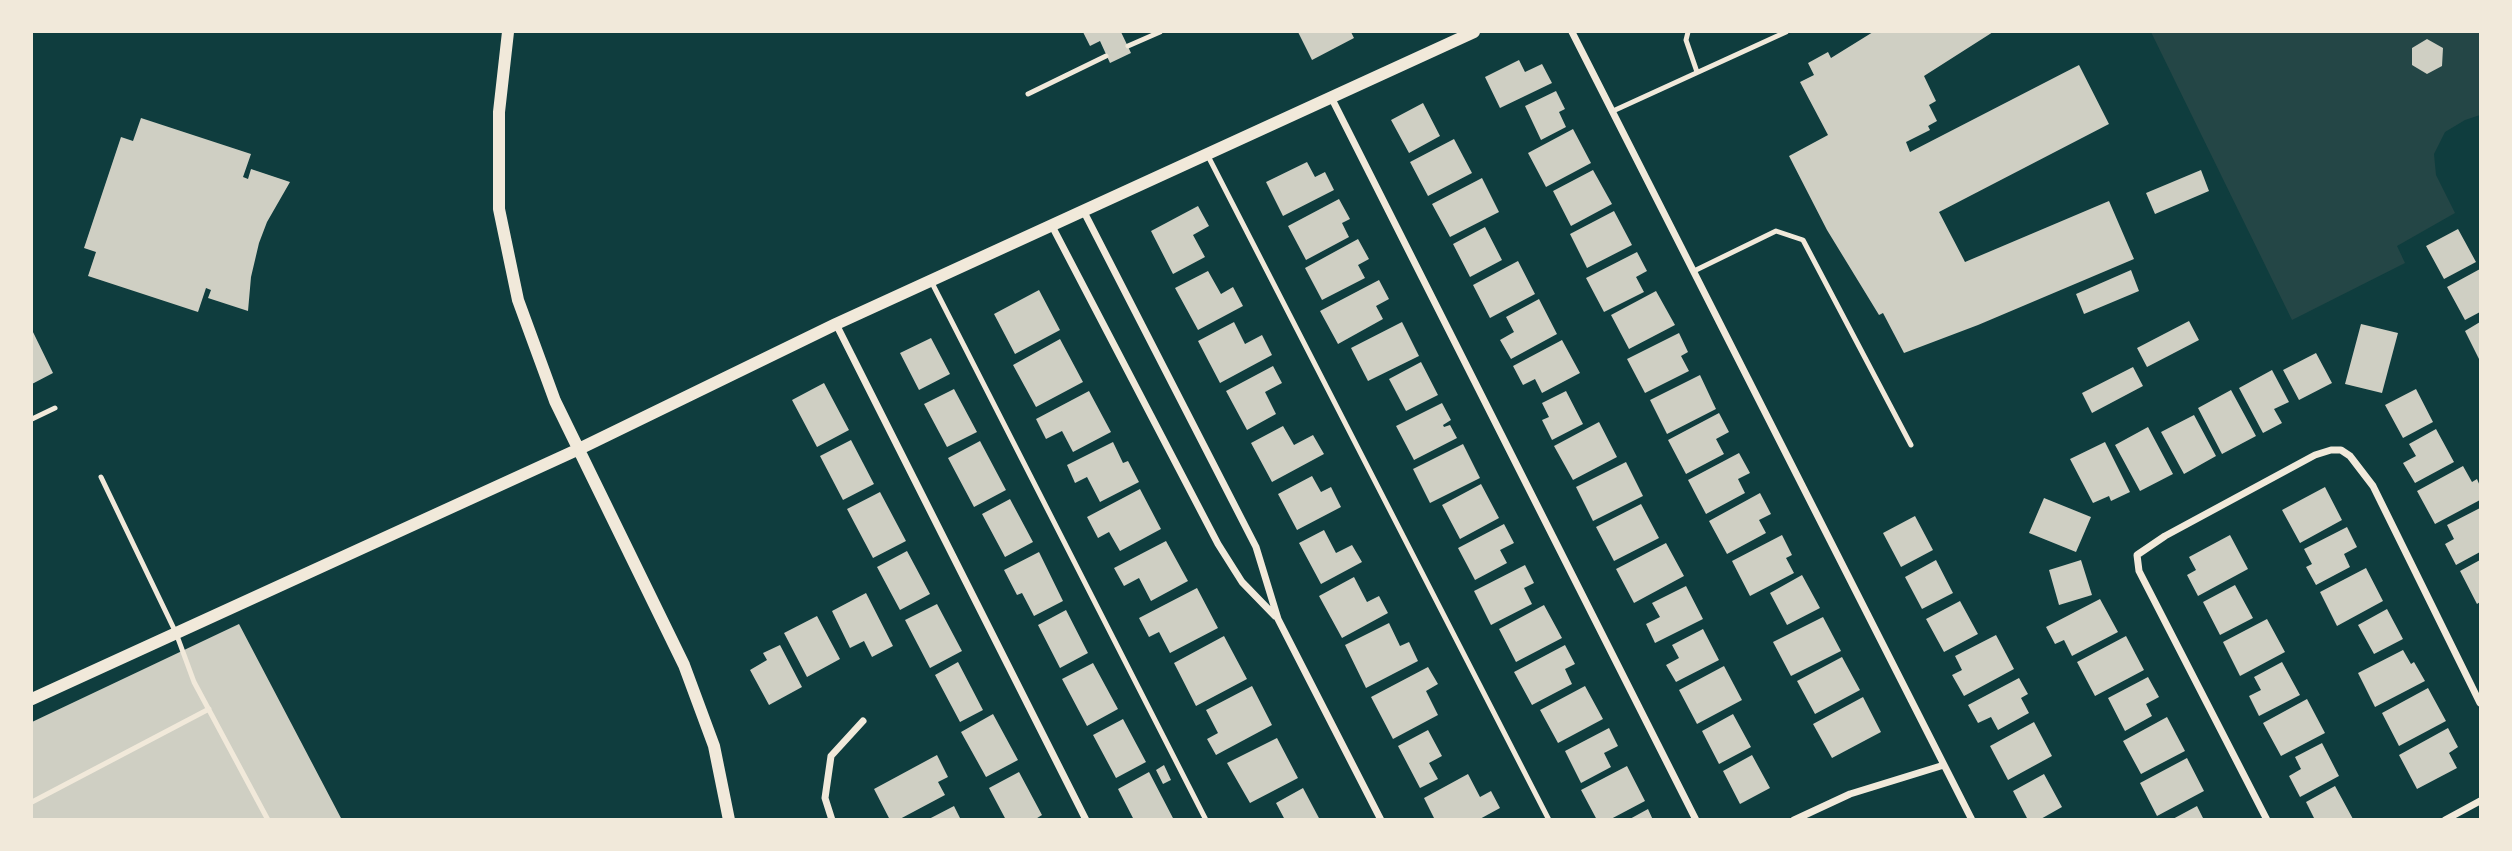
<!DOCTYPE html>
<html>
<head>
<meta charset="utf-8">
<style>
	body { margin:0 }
	#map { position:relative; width:2512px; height:851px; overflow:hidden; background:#0f3d3e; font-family:"PT Serif",serif }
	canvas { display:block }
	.frame { position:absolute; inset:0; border:33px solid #f1e9da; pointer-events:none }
</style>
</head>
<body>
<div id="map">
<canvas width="2512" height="851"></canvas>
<div class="frame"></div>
</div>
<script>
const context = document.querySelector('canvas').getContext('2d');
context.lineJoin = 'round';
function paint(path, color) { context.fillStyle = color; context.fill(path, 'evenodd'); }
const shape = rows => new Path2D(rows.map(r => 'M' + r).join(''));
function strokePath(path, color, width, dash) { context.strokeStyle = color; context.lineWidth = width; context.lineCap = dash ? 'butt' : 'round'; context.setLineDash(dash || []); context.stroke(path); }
paint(shape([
	[2151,32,2480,32,2480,115,2465,120,2445,132,2434,154,2436,175,2455,213,2397,246,2405,263,2292,320]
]), '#244646');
paint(shape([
	[1083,32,1121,32,1131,53,1110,63,1100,41,1090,46],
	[1298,32,1351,32,1354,38,1312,60],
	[1873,32,1993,32,1924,76,1936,101,1929,105,1937,121,1928,126,1930,130,1906,142,1910,152,2079,65,2109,124,1939,212,1965,262,2109,201,2134,259,1978,325,1904,353,1883,313,1879,315,1827,230,1789,156,1828,135,1800,82,1814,75,1808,63,1828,52,1831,58],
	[2427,39,2443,48,2442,66,2427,74,2412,65,2412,48],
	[1519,60,1525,72,1542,64,1552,83,1500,108,1485,77],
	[1556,91,1565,109,1559,112,1566,127,1541,140,1525,106],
	[1423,103,1440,136,1409,153,1391,120],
	[141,118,251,154,243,177,248,179,251,169,290,182,267,222,259,243,251,277,248,311,208,298,211,290,206,288,198,312,88,276,96,252,84,248,121,137,133,141],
	[1573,129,1591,163,1546,187,1528,153],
	[1454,139,1472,173,1428,196,1410,162],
	[1307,162,1315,177,1325,172,1334,190,1283,216,1266,182],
	[1593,170,1612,204,1571,226,1553,191],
	[2201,170,2209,191,2155,214,2146,193],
	[1482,178,1499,212,1450,237,1432,204],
	[1339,199,1350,219,1342,223,1349,237,1306,260,1288,226],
	[1198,206,1209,226,1193,235,1205,257,1173,274,1151,231],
	[1614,211,1632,245,1587,268,1570,234],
	[1485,227,1502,260,1470,277,1453,244],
	[2458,229,2476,262,2444,279,2426,246],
	[1358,239,1369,259,1358,265,1365,278,1322,300,1305,268],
	[1637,252,1647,271,1636,277,1644,292,1604,312,1586,278],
	[1518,261,1535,294,1490,318,1473,285],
	[2480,269,2480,312,2465,320,2447,287],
	[2131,270,2139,291,2084,314,2076,294],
	[1208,271,1221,294,1233,287,1243,306,1198,330,1175,288],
	[1379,280,1389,299,1376,306,1383,319,1338,344,1320,311],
	[1039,290,1060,330,1015,354,994,314],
	[1656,291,1675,325,1629,349,1611,315],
	[1539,299,1557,334,1511,359,1500,340,1514,332,1506,317],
	[2189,321,2199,340,2147,367,2137,348],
	[1234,322,1245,344,1262,335,1272,355,1220,383,1198,341],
	[1402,322,1419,356,1368,381,1351,348],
	[2480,322,2480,361,2465,331],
	[2361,324,2398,333,2382,393,2345,384],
	[32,330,53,373,32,384],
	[1679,333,1688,352,1681,356,1689,371,1645,393,1627,359],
	[931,338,950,374,919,390,900,353],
	[1060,339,1083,382,1036,407,1013,365],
	[1562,340,1580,373,1542,393,1535,379,1523,385,1513,366],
	[2316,353,2332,383,2299,400,2283,370],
	[1421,362,1438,395,1406,411,1389,379],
	[1273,366,1282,383,1265,392,1276,414,1247,430,1226,391],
	[2133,367,2143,386,2092,413,2082,393],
	[2272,370,2289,402,2274,409,2282,423,2263,433,2239,388],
	[1700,375,1716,409,1667,434,1650,400],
	[824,383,849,430,817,447,792,400],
	[954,389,977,432,947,447,924,404],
	[2416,389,2433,422,2403,438,2385,405],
	[2231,390,2256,436,2222,454,2198,408],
	[1089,391,1111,432,1073,452,1062,431,1046,439,1036,419],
	[1566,391,1583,424,1552,440,1542,420,1549,417,1542,403],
	[1442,403,1451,420,1443,425,1444,427,1450,425,1457,438,1414,460,1396,426],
	[1719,413,1729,432,1716,439,1724,454,1686,474,1668,440],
	[2194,415,2216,456,2184,474,2161,432],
	[1599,422,1617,457,1573,480,1554,446],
	[1283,426,1294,445,1313,435,1324,454,1272,482,1251,443],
	[2148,427,2173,474,2140,491,2115,445],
	[2436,429,2454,462,2415,483,2403,463,2416,456,2409,444],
	[851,440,874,484,843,500,820,456],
	[980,441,1006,490,974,507,948,458],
	[1113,442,1123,463,1128,461,1139,482,1100,502,1087,477,1075,483,1067,465],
	[2105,442,2130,492,2111,501,2109,496,2093,503,2070,459],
	[1463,444,1480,478,1430,503,1413,469],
	[1739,453,1750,473,1738,479,1745,493,1706,514,1688,480],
	[1626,462,1643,496,1593,521,1576,487],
	[2463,466,2472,482,2477,479,2480,486,2480,500,2435,524,2417,491],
	[1312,476,1321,492,1331,487,1341,507,1297,530,1278,494],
	[1481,484,1499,518,1460,539,1442,505],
	[2325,487,2342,520,2300,543,2282,510],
	[1140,489,1161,529,1120,551,1109,532,1098,538,1087,517],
	[880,492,906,541,873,558,847,509],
	[1760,493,1771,514,1759,520,1766,533,1727,554,1709,521],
	[2044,498,2091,517,2076,552,2029,533],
	[1010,499,1033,542,1005,557,982,514],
	[1641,504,1659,538,1614,561,1596,527],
	[2480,508,2480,552,2456,565,2445,544,2454,539,2447,525],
	[1915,516,1933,550,1901,567,1883,533],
	[1504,524,1514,543,1500,550,1507,563,1475,580,1458,548],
	[2347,527,2357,547,2344,554,2350,567,2316,585,2306,567,2312,564,2304,549],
	[1324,530,1336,553,1352,545,1362,562,1321,584,1299,543],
	[1782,535,1792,555,1786,558,1794,573,1750,596,1732,561],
	[2230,535,2248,569,2198,596,2187,575,2196,570,2189,557],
	[1166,541,1188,581,1151,601,1139,578,1124,586,1114,568],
	[1666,543,1684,576,1634,603,1616,569],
	[907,551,930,594,900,610,877,567],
	[1039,552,1063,601,1034,616,1022,593,1017,595,1004,570],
	[1936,560,1953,593,1922,609,1905,577],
	[2081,560,2092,595,2059,605,2049,570],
	[2480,560,2480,602,2477,604,2460,571],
	[1525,565,1534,583,1524,588,1532,604,1491,625,1474,591],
	[2366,568,2383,601,2337,626,2320,592],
	[1802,575,1820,608,1787,625,1770,593],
	[1354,577,1367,602,1379,596,1388,613,1342,638,1319,596],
	[2235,585,2253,618,2220,635,2203,602],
	[1686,586,1703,619,1655,643,1646,624,1660,617,1652,603],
	[1197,588,1218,628,1170,653,1159,632,1149,637,1139,618],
	[866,593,893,646,872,657,864,641,850,648,832,611],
	[2100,599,2118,632,2072,656,2064,640,2055,644,2046,627],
	[1960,601,1978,634,1944,652,1926,619],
	[937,604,962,651,930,668,905,620],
	[1544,605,1562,638,1516,662,1499,629],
	[2387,609,2403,639,2374,654,2358,625],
	[1066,610,1088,653,1060,668,1038,625],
	[817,616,840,659,807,677,784,633],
	[1823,617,1841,651,1791,676,1773,642],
	[2267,619,2285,652,2240,676,2223,642],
	[1389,623,1400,646,1409,642,1418,661,1366,688,1345,645],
	[239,624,342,820,32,820,32,722],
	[1703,629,1719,660,1676,682,1666,665,1679,658,1672,645],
	[1996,635,2014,669,1964,696,1952,675,1962,670,1955,656],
	[1224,636,1247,679,1196,706,1174,663],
	[2126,636,2144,670,2095,696,2077,662],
	[780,645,802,687,769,705,750,670,767,660,763,653],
	[1565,645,1575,664,1565,669,1572,684,1532,705,1514,672],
	[2403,650,2411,664,2414,662,2425,681,2375,707,2358,673],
	[1842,657,1860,690,1815,714,1797,681],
	[958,662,983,710,960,722,935,675],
	[2282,662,2300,695,2259,716,2249,696,2261,690,2254,677],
	[1093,663,1118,709,1087,726,1062,679],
	[1724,666,1742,700,1697,724,1679,690],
	[1428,667,1438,684,1426,691,1438,715,1393,739,1371,697],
	[2148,677,2159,697,2146,704,2152,716,2125,731,2108,698],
	[2019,678,2028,694,2021,698,2029,713,1998,730,1991,717,1978,723,1968,705],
	[1252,686,1272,725,1216,755,1207,739,1218,733,1206,710],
	[1585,686,1603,719,1558,743,1540,710],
	[2428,688,2446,721,2399,746,2382,713],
	[1863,697,1881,732,1832,758,1813,724],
	[2307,699,2325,733,2281,756,2263,723],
	[993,714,1018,760,986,777,961,732],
	[1733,714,1751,747,1719,764,1702,731],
	[2167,717,2185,751,2141,774,2123,741],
	[1123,719,1146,762,1116,778,1093,735],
	[2034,722,2052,756,2008,780,1990,746],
	[1609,728,1618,746,1604,753,1611,767,1581,783,1565,751],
	[2448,728,2458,747,2449,753,2457,768,2417,789,2399,755],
	[1428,730,1442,756,1429,763,1438,779,1420,788,1398,746],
	[1277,738,1298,778,1250,803,1227,763],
	[2322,743,2339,776,2300,797,2289,776,2301,769,2295,757],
	[937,755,948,777,938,782,945,795,898,820,890,820,874,789],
	[1752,755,1770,788,1740,804,1723,771],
	[2187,758,2204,791,2157,816,2140,783],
	[1164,765,1171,780,1163,784,1156,770],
	[1627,766,1645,801,1609,820,1597,820,1581,790],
	[1019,772,1042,815,1034,820,1006,820,989,788],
	[1149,772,1174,820,1134,820,1118,789],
	[1468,774,1480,797,1491,791,1500,808,1478,820,1435,820,1424,798],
	[2044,774,2062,807,2039,820,2028,820,2013,791],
	[2335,786,2353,819,2315,820,2306,802],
	[1303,788,1320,820,1285,820,1276,803],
	[954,806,961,820,927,820],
	[2197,806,2204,820,2171,820],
	[1648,809,1653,820,1628,820]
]), '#cfcfc3');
strokePath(shape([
	[1688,32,1686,40,1697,72],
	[1128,46,1160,32],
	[1028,94,1106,56],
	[1613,111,1786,32],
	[1208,156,1549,820],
	[1694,271,1776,231,1803,240,1911,445],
	[931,281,1206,820],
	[32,419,55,408],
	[101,477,176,633,194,682,268,820],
	[32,802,209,709]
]), '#f1e9da', 5);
strokePath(shape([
	[1572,32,1972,820],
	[1331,97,1696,820],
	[1083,210,1256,547,1278,619,1381,820],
	[1052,226,1218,544,1242,582,1275,616],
	[836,324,1086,820],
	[832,820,825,798,831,756,863,721],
	[1794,820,1850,794,1944,765],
	[2267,820,2139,571,2137,555,2165,536,2315,455,2331,450,2341,450,2350,456,2373,486,2480,703],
	[2445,820,2480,801]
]), '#f1e9da', 7);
strokePath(shape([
	[508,32,499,112,499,209,518,300,555,401,684,665,714,746,729,820],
	[32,699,579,449,836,324,1474,32]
]), '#f1e9da', 12);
</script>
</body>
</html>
